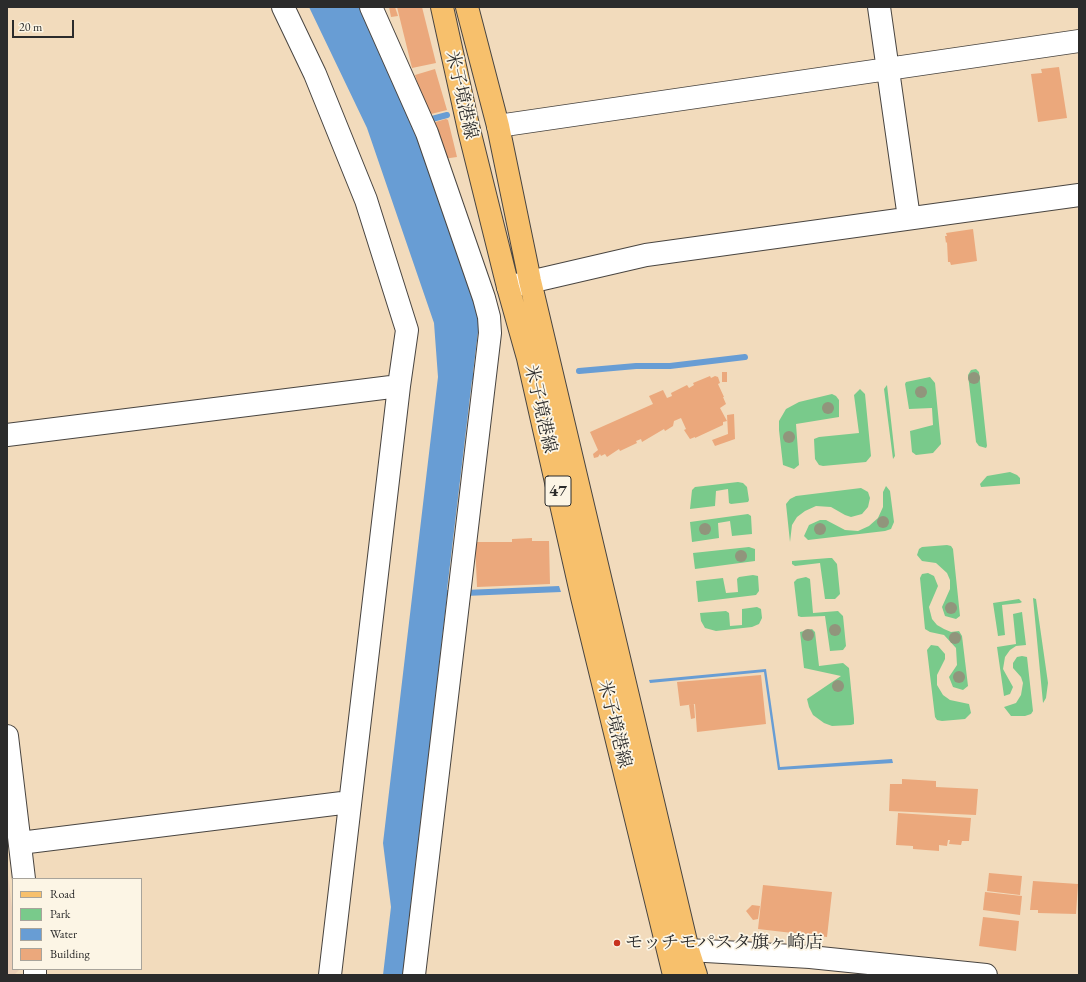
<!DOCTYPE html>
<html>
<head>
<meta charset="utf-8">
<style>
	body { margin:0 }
	#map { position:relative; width:1086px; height:982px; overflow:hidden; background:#f2dbbc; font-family:"EB Garamond",serif }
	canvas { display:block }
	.frame { position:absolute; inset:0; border:8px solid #2b2b2b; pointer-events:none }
	.legend { position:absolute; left:12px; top:878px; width:130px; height:92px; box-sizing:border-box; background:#fcf5e5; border:1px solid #a8a49b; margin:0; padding:5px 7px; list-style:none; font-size:12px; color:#2b2b2b }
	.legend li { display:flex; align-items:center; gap:8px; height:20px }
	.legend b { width:20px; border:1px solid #a8a49b }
	.scale { position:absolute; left:12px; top:20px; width:62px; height:18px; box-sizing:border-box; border:2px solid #2b2b2b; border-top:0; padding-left:5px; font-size:12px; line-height:14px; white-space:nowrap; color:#2b2b2b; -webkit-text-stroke:3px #fcf5e5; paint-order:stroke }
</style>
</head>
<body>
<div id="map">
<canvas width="1086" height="982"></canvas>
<div class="frame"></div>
<ul class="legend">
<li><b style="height:5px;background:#f7c06c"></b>Road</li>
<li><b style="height:11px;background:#79ca8b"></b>Park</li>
<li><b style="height:11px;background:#689dd4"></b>Water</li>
<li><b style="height:11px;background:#eba87c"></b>Building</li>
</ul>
<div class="scale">20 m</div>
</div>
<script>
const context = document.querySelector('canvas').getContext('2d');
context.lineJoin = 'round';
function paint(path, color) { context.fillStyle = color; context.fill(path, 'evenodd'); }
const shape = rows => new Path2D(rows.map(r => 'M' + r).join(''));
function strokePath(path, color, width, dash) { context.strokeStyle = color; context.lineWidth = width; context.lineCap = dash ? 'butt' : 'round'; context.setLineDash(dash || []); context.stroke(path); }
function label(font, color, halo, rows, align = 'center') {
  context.font = font + ' "EB Garamond","Noto Serif JP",serif'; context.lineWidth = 3.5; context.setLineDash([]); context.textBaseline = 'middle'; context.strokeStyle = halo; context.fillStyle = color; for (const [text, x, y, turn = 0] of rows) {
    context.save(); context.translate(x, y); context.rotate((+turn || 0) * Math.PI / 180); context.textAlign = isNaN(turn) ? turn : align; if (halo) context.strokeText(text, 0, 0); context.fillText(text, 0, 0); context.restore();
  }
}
paint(shape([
	[7,867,13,916,13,969,20,969,14,975,7,975]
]), '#eaceb7');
paint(shape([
	[976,369,979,372,987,446,986,448,979,446,976,442,968,375,971,370],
	[930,377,935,383,941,444,933,453,916,455,912,452,910,431,933,425,932,408,909,409,905,384,906,382],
	[887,385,895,456,893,459,884,389],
	[860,389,865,394,871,456,866,462,823,466,819,465,815,459,814,439,819,437,859,433,854,395],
	[832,394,836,396,839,400,839,417,796,424,799,465,794,469,783,465,779,430,779,421,786,409,799,402],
	[1010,472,1017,475,1020,478,1020,484,981,487,980,484,987,476],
	[738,482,743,483,747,487,749,500,748,502,731,504,729,503,728,489,716,491,715,506,690,509,692,490,695,487],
	[886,486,890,491,894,522,891,529,885,531,808,540,804,536,809,525,820,520,826,520,845,530,858,531,869,526,878,518,883,507,883,492],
	[861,488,868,492,870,498,868,507,862,514,851,517,845,515,831,507,816,506,805,511,797,517,792,525,790,542,786,504,790,499,796,496],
	[748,514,751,516,752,534,732,536,730,521,718,523,719,538,692,542,690,522],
	[947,545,951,546,953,549,960,616,956,619,945,616,942,607,950,589,950,580,947,573,936,563,922,561,917,555,919,549,922,547],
	[749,547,755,549,755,561,695,569,693,553],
	[829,558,832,558,837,564,840,594,835,599,825,599,820,563,795,566,792,564,792,561],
	[928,573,934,576,938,586,929,607,932,619,937,625,944,629,951,632,959,631,962,636,968,686,963,690,953,687,949,677,957,665,956,648,944,635,930,632,925,629,920,578,922,574],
	[753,575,758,576,759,591,756,595,698,602,696,581,723,578,726,593,738,592,737,579,739,577],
	[806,577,810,579,813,613,838,611,843,616,846,646,843,650,830,651,825,616,801,617,798,616,794,582,797,579],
	[1033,598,1036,599,1048,683,1046,698,1043,703],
	[1019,599,1022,602,1020,603,1002,605,1005,635,998,636,993,603],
	[757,607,761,609,762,618,759,624,752,627,716,631,705,628,701,621,700,613,726,611,729,613,730,626,742,625,742,609],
	[1022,612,1026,645,1016,646,1010,650,1005,657,1003,669,1013,687,1010,694,1004,696,997,647,1016,644,1013,614],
	[812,629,815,632,819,666,843,663,849,668,854,719,854,724,851,725,832,726,824,723,813,715,809,707,807,699,841,676,804,668,800,632],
	[931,645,938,646,945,654,945,659,937,675,937,685,943,695,950,700,969,704,971,713,965,719,942,721,937,720,935,717,927,650],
	[1022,656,1027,657,1033,711,1031,714,1025,716,1011,716,1004,707,1016,703,1021,695,1023,683,1021,677,1013,668,1013,663,1017,657]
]), '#79ca8b');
paint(shape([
	[309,7,359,7,411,118,475,301,479,324,473,373,477,374,477,380,472,380,447,590,452,590,452,597,447,596,430,744,434,745,429,750,410,911,415,912,414,918,409,917,403,975,383,975,391,907,383,843,438,377,434,323,367,128],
	[559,586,561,592,465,596,465,590],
	[766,669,780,767,892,759,893,763,778,770,764,672,650,683,649,680]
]), '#689dd4');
strokePath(shape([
	[432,119,447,115],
	[579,371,636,366,670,366,745,357]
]), '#689dd4', 6);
paint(shape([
	[389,7,395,7,398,16,391,17],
	[397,7,422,7,436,63,412,68],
	[1059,67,1067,118,1038,122,1031,74,1042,73,1041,69],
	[435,69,447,110,427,115,415,75],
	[446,119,448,120,457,157,443,159,432,123],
	[973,229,977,261,951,265,950,262,948,262,947,242,946,243,945,236,947,236,946,233],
	[722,372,727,372,727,382,722,382],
	[710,376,711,378,715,376,718,377,720,383,718,384,724,397,723,397,726,404,720,408,727,421,723,422,723,425,695,438,695,437,690,439,684,430,686,429,681,418,674,421,673,426,665,431,664,429,642,442,641,439,636,441,637,443,620,451,619,449,607,457,605,454,601,456,600,454,598,457,594,458,593,454,598,450,590,432,653,404,649,396,663,390,667,398,672,396,671,393,687,385,689,388,694,385,693,383],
	[734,414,735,439,715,446,712,440,728,434,727,415],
	[532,538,532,541,549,541,550,584,477,587,475,542,512,542,512,539],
	[761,675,766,724,697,732,695,704,680,706,677,682],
	[694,704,695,718,691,719,689,705],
	[902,779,936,781,936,787,978,789,976,815,889,811,890,784,902,784],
	[898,813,971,818,969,841,962,841,961,845,949,844,950,840,948,840,947,846,939,845,939,851,913,849,913,846,896,845],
	[989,873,1022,876,1020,895,987,891],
	[1033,881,1078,884,1076,914,1038,913,1038,910,1030,910],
	[763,885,832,892,827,937,758,929],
	[985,892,1022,896,1020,915,983,910],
	[752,905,760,906,758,919,753,920,746,911],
	[983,917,1019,921,1016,951,979,946]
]), '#eba87c');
const minor = shape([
	[283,7,315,74,366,200,407,330,399,386,330,975],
	[371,7,427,133,484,298,489,317,490,333,414,975],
	[879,7,909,218],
	[498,126,1079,41],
	[508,287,646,255,1079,195],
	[7,435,399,386],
	[7,736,24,879],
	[20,843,350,802],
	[671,949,810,957,986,975],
	[35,969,35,975]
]);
const major = shape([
	[442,7,469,130,508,287,528,358,582,597,674,975],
	[467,7,498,126,530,281,688,950,696,975]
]);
strokePath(minor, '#494541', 24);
strokePath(major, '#494541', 24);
strokePath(minor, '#fff', 22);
strokePath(major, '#f7c06c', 22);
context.fillStyle = '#91957c';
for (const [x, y] of [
	[974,378],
	[921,392],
	[828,408],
	[789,437],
	[883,522],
	[705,529],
	[820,529],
	[741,556],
	[951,608],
	[835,630],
	[808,635],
	[955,638],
	[959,677],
	[838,686]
]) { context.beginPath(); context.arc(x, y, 6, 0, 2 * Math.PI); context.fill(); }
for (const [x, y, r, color] of [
	[617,943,4,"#c8321e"]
]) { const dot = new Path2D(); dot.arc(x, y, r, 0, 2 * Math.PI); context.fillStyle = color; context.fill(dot); strokePath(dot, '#fcf5e5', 1.5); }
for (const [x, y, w] of [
	[558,491,26]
]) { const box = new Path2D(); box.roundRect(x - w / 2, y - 15, w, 30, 3); context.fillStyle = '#fcf5e5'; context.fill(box); strokePath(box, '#2b2b2b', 1); }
label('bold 17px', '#2b2b2b', null, [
	["47",558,491]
]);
label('18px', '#2b2b2b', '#fcf5e5', [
	["米子境港線",461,95,77],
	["米子境港線",540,409,77],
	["米子境港線",614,724,76]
]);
label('18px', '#2b2b2b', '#fcf5e5', [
	["モッチモパスタ旗ヶ崎店",625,943]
], 'left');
</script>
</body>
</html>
